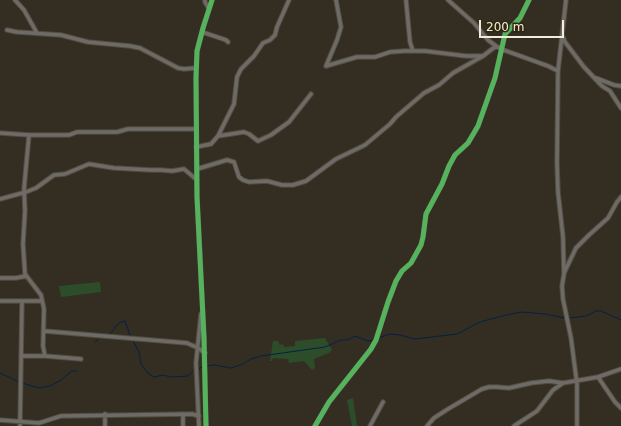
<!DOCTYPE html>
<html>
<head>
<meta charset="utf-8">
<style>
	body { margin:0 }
	#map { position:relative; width:621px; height:426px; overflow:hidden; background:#332e21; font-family:"DejaVu Sans",sans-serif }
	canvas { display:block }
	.scale { position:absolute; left:479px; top:20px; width:85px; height:18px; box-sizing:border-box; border:2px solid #f1ecdd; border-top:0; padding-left:5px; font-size:12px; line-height:14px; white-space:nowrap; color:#f1ecdd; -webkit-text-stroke:3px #30270f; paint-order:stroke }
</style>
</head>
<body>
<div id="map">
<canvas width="621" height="426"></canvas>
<div class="scale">200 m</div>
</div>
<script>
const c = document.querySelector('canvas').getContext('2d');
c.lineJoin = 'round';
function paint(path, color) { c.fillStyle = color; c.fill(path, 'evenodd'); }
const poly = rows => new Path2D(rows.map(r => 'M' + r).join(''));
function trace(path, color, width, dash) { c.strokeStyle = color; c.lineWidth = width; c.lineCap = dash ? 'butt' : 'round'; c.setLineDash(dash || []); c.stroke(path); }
paint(poly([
	[100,282,101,292,61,297,59,286],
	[325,338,332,350,329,353,314,359,315,368,312,370,304,361,289,363,288,359,273,358,272,361,270,361,273,341,278,341,280,345,283,344,284,347,295,346,295,341],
	[353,398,357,426,352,426,347,400]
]), '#2d4d2a');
trace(poly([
	[568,318,586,316,596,311,601,311,621,320],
	[108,335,110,334,117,325,121,322,125,321,131,338],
	[378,338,390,334,400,335,415,339,457,334,480,322,506,315,522,312,545,314,565,318],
	[133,341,139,352,141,364,148,373,154,377,163,375,171,377,188,376,194,370,203,367],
	[95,342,101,337],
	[206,366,214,365,231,368,243,364,251,359,261,356,325,347,341,340,347,340,355,336,368,341,374,340],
	[0,373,19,382],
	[22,383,39,388,50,386,61,380,72,371,77,371]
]), '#052046', 1);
const minor = poly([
	[15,0,24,10,37,33],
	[205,0,205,2,209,9],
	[406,0,410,42,413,51],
	[448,0,474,23,488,40,496,46,501,49,548,66,558,71],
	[566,0,558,71,557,163,558,192,563,237,564,274,562,286,563,299,571,338,577,384,577,426],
	[7,30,17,32,61,35,88,42,130,46,140,48,178,68,184,69,196,68],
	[202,32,226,40,228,42],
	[563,37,565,42,584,67,602,86,610,91,621,108],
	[326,66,357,57,375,57,390,52,404,51,425,51,466,56,483,56,496,46],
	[326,66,337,40,341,27,336,0],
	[596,78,614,85,621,86],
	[0,133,29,135,69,135,77,132,117,132,128,129,195,129],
	[29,135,24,189,25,211,23,244,25,274,41,295,44,309,43,346,45,356],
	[218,136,244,132,249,134,258,141,271,135,289,122,311,94],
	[196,147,211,144,218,136,234,104,237,77,241,69,254,56,263,43,270,40,275,35,277,27,289,0],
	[197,169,227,160,234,162,239,177,243,180,249,182,267,181,282,185,293,185,306,181,336,159,365,145,390,124,396,117,424,93,439,85,453,73,483,56],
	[0,199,26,192,36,188,54,175,65,174,89,164,114,168,151,170,161,170,172,171,184,169,197,180],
	[564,273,576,248,589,235,608,218,617,202,621,197],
	[0,278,16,278,26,276],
	[0,301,42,301],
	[44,331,187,343,198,348,205,353],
	[21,356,45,356,81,359],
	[598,377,615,402,621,408],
	[105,414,105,426],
	[183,414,183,426],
	[0,420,39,423,61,416,192,414,199,416],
	[20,426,22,301],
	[199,426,196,363,201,314],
	[206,426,204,338,197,197,196,78,197,51,203,28,212,0],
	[315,426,329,402,371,349,376,340,388,302,396,281,402,271,411,263,421,245,423,237,426,214,442,184,449,166,455,155,468,143,478,126,495,78,505,34,520,18,529,0],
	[370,426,383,402],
	[427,426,434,418,448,409,482,389,489,387,497,387,509,388,531,383,549,381,563,383,598,377,621,369],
	[514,426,537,411,553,390,563,383]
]);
trace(minor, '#504c41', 5.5);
trace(minor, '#6e6a65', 3.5);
trace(poly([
	[206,426,204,338,197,197,196,78,197,51,203,28,212,0],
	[315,426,329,402,371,349,376,340,388,302,396,281,402,271,411,263,421,245,423,237,426,214,442,184,449,166,455,155,468,143,478,126,495,78,505,34,520,18,529,0]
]), '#56b35d', 5);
</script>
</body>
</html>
